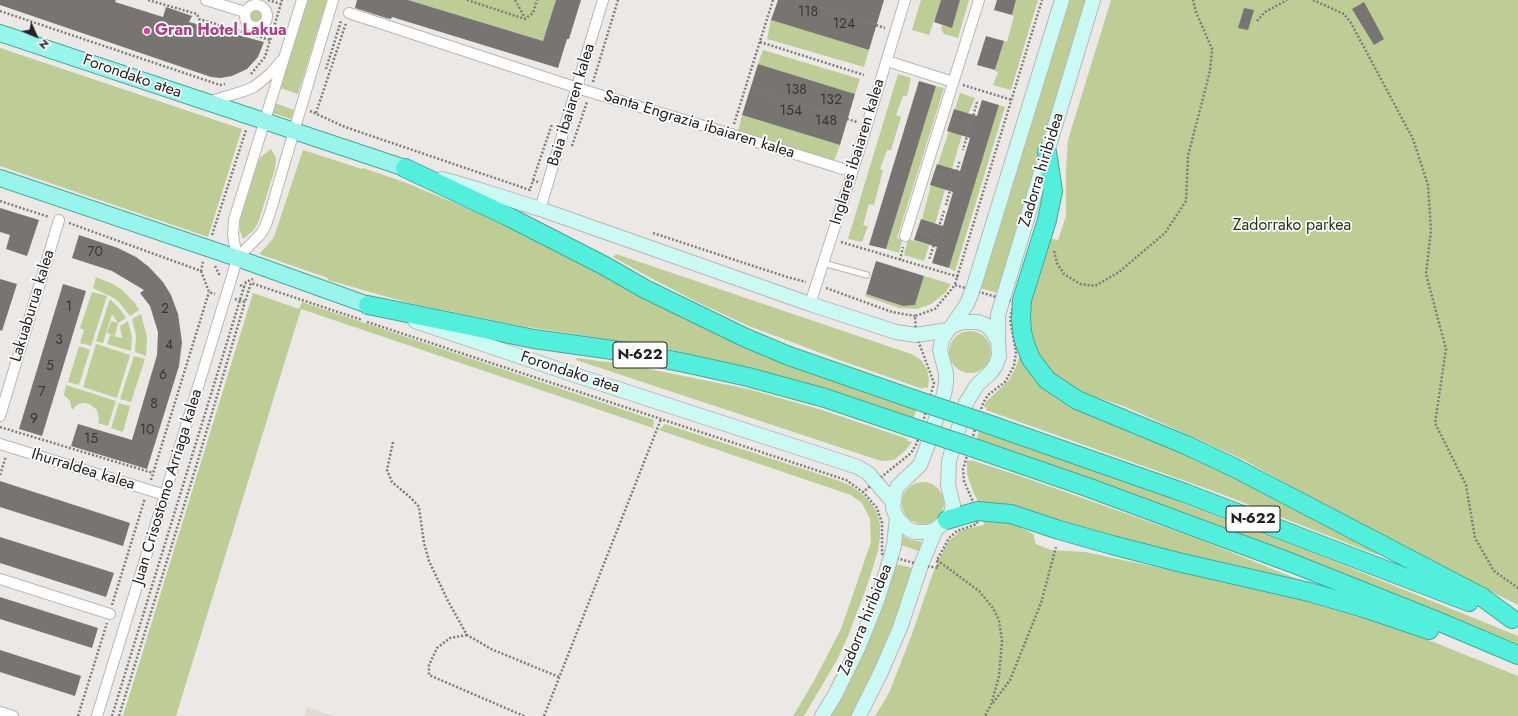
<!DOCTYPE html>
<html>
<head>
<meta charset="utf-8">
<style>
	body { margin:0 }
	#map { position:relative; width:1518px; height:716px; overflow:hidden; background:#ebe8e6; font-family:Jost,sans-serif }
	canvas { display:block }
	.north { position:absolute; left:16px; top:16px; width:40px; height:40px; -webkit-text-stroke:3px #fff; paint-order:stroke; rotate:135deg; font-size:11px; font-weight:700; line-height:16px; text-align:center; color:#242322 }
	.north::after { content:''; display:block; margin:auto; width:14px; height:18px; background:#242322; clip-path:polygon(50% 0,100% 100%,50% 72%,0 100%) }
</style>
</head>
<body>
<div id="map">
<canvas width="1518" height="716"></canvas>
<div class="north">N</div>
</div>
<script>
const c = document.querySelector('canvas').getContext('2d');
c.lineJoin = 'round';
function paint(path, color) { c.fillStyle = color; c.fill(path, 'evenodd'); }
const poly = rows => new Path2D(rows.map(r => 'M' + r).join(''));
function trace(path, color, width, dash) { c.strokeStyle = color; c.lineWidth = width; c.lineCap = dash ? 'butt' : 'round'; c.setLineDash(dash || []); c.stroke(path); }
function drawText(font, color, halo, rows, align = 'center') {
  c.font = font + ' Jost,sans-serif'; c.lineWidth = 3.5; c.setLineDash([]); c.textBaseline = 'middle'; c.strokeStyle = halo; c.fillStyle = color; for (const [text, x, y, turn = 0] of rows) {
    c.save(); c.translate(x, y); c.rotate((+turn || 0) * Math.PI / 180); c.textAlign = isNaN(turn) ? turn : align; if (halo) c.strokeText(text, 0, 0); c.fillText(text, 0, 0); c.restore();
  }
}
paint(poly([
	[307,707,334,716,304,716]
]), '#e3dad2');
paint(poly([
	[307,0,327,0,298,94,280,88],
	[408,0,556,0,543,41],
	[921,0,941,0,929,35,912,30],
	[960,0,969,0,958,38,944,34,941,29,942,25,952,27],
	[1016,0,1038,0,1011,90,993,85,998,72,995,71,1004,41,1007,42,1014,16,1012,15],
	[1068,0,1088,0,998,293,980,288],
	[1111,0,1518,0,1518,605,1390,541,1242,459,1126,407,1066,387,1052,376,1031,342,1027,315,1046,238,1058,240,1066,216,1066,169,1068,140],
	'248 16a8 8 0 1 1 16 0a8 8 0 1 1-16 0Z',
	[771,20,869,50,864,67,767,39],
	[0,48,242,129,208,237,0,166],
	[763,50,860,79,855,94,758,64],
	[898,74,911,78,907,96,903,96,896,115,901,117,891,150,887,150,880,169,883,170,874,205,869,204,863,225,868,226,862,242,848,239],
	[936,86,944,88,897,238,902,240,899,253,886,249],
	[960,93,975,98,968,114,955,109],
	[275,103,294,110,291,119,272,113],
	[999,105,1005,107,955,271,949,268],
	[742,115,840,145,834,161,738,132],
	[949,131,962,135,952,169,938,164],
	[271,149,276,158,275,169,258,223,253,231,243,239,240,231,240,219,256,165,261,157],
	[303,150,362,169,363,168,404,182,457,204,518,231,571,258,628,290,683,318,758,352,917,409,913,419,766,374,713,359,657,347,521,326,409,303,328,280,328,278,259,254,266,247,274,237],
	[931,185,945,190,935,224,922,219],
	[908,239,929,245,924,261,904,255],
	[616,254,914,355,922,361,927,370,929,379,928,388,924,387,923,389,842,361,749,326,699,303,647,276,613,257],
	[924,276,951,284,945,293,931,304,917,309,899,308,865,296,866,294,903,306,915,305],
	[96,277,113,284,122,290,134,302,139,310,130,316,119,302,112,297,93,288],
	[92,292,107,296,91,346,80,343,84,330,80,328],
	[253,293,299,309,302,302,654,420,653,428,301,309,176,716,123,716],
	[110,299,120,309,126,318,118,323,112,314,103,343,96,341],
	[141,314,147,337,146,356,135,352,136,336,132,319],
	[111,321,118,323,115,336,107,333],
	[128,321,132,337,131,351,107,344,110,335,122,338,120,326],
	'949 352a21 21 0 1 1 42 0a21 21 0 1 1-42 0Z',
	[96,344,130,355,117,398,83,387],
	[79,346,90,350,79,385,68,382],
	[1020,354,1022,354,1030,373,1040,385,1056,398,1070,406,1149,435,1191,453,1373,548,1378,555,1216,492,986,410,987,408,983,406,989,399,1009,380,1016,367],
	[134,356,145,359,131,402,120,399],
	[577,358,629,365,748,389,822,410,908,439,907,441,912,442,905,451,894,460,881,461,576,360],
	[66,385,116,401,108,426,98,423,99,418,97,410,90,404,84,403,78,404,72,410,70,401,64,395],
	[119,403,130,406,123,432,111,428],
	[665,424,837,480,851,486,861,493,871,503,877,513,880,524,880,537,878,551,868,583,849,634,837,660,804,716,793,716,814,681,841,629,871,542,870,519,862,503,851,495,659,430],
	[979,431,1143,488,1321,556,1518,636,1518,644,1320,564,1221,526,1142,497,977,439],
	[967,460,970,461,971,460,1023,477,1198,539,1300,580,1296,584,979,503,974,494,967,474],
	'902 503a21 21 0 1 1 42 0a21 21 0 1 1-42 0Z',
	[983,518,1005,520,1033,534,1036,544,1051,550,1085,552,1265,590,1359,615,1406,631,1518,676,1518,716,875,716,889,693,912,634,933,573,944,549,950,540,959,532,966,529,984,525],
	[902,536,912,540,923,542,919,551,901,545],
	[895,564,913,568,897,618,876,671,852,716,829,716]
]), '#bdcd95');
paint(poly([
	[0,0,116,0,115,2,163,17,166,7,192,16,189,22,264,42,258,57,247,69,232,76,221,78,211,77,0,5],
	[357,0,408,0,543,41,556,0,581,0,569,39,567,39,558,68,392,17,391,19,386,18,355,8],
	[778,0,884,0,869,50,771,20],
	[941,0,960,0,952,28,934,22],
	[997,0,1016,0,1012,15,994,10],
	[1364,2,1384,39,1374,45,1352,9],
	[1244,8,1254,10,1248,30,1238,28],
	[986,36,1004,41,995,70,977,65],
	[758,64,855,94,840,145,742,115],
	[919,81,936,86,886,249,869,245],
	[982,100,999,105,949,268,932,263,937,247,914,240,921,219,943,226,953,192,930,185,937,164,960,171,970,138,947,131,954,109,977,116],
	[0,208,39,220,27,256,6,249,10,235,0,232],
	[79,235,118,248,136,257,149,267,163,282,171,295,178,314,182,342,179,366,147,469,71,446,78,424,132,440,157,355,158,332,150,306,140,293,144,290,112,271,72,258],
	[876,261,924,276,915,305,903,306,866,294],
	[0,279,17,284,2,331,0,330],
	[63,284,86,291,42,436,19,429],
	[0,481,130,523,123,546,0,507],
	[0,537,114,573,106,597,0,563],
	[0,597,98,628,92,648,0,619],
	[0,650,81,676,75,696,0,672]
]), '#777472');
const lane = poly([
	[823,263,867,275]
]);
const street = poly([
	[206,0,245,12],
	'245 16a11 11 0 1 1 22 0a11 11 0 1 1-22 0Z',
	[349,13,590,92,731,134,843,169],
	[887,61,953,82],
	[208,102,244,91,254,87,271,73,281,61],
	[540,209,603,0],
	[905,236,979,0],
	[237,258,260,235,265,227,270,213,294,131,333,0],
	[810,304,855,164,905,0],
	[0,416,59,220],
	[0,444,165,495],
	[0,579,110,614],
	[0,712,13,716],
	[97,716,233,273,237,258,233,235,234,220,302,0]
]);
const secondary = poly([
	[442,179,477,189,540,209,810,304,896,332,916,335,948,330],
	[415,321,581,377,858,467,868,473,893,502],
	[952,326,967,304,973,289,1062,0],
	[998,340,998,315,1093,0],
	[822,716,835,695,859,646,877,601,891,557,894,545,897,518,893,508,895,493,898,486,920,465,927,447,944,394,946,383,946,373,940,350,942,340,948,330,952,326,963,322,978,322,986,325,992,331,998,341,999,356,996,365,991,372,977,385,966,403,949,461,948,485,953,505,951,513,947,520,936,529,928,532,915,532,908,529,897,518],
	[859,716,880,674,900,628,921,565,936,529]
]);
const primary = poly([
	[0,33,405,168],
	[0,178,237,258,368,305]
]);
const highway = poly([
	[1047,152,1053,191,1047,220,1022,300,1021,318,1022,332,1025,344,1031,359,1047,380,1077,400,1186,445,1235,468,1482,597,1512,619],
	[405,168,509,217,605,266,645,289,746,338,789,356,913,399],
	[368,305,534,339,634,353,685,363,748,377,825,398,908,426],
	[985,423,1185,493,1469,602],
	[977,449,1087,487,1292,563,1435,620,1518,655],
	[947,520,977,511,1011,514,1059,530,1112,545,1178,562,1309,592,1364,608,1429,630]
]);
trace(lane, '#b9b7b5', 7);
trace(street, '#b9b7b5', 12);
trace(secondary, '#b9b7b5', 16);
trace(primary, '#43a89c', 18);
trace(highway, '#43a89c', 20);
trace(poly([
	[148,0,197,14,199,19,270,40],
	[268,0,281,4],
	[467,0,525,19,533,13,537,0],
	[515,0,525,18],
	[796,0,885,28],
	[1313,0,1344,14,1351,23,1413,139,1428,185,1431,230,1426,274,1446,349,1435,423,1466,485,1475,538,1494,571,1518,588],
	[0,11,220,85,225,84],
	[1257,21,1265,12,1287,0],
	[760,42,864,75],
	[326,69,341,21],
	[251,74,265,57,282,0],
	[593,82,618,0],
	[963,85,1012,100],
	[755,91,857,122],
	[310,111,345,127,530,190,533,180,538,182],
	[316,113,346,23],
	[953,118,971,124,977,102],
	[951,123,969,129,963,150],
	[734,124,773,0],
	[572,146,587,102],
	[935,173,954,179,960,160],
	[934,177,952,183,946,205],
	[533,180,552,124],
	[0,201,49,217],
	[69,223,201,271,203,262],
	[919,228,937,233,944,211],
	[917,231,936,238,929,260],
	[653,233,787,277,806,282],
	[212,235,246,130],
	[841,242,959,277],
	[1054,251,1057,263,1064,274,1080,284,1095,286,1119,272,1165,233,1186,201,1188,156,1210,71,1212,49,1196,12,1193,0],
	[900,260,903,247],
	[215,266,220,276],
	[201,271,209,292,215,294],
	[955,284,1042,0],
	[240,285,244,287,246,282,253,279],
	[955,285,1014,302,1010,319,1016,352,1014,366,1005,382,988,395,983,403,963,469,964,481,977,511,977,524,957,531,949,538,937,560,938,568,921,565,882,554,882,523,877,508,863,492,911,453,917,443,934,383,916,335,915,316,935,309,955,285],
	[826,288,892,312,915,316],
	[235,299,245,302,251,283,362,320],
	[367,322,846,480,863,492],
	[0,427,153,473],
	[393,442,387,470,392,482,411,498,419,507,424,543,429,561,448,601,467,635,491,649,559,677],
	[0,475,6,456],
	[151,480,209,292],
	[937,560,979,591,993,608,999,620,1002,641,999,676,991,705,985,716],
	[112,605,145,498],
	[467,635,450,638,437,648,429,665,429,675,524,716],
	[993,703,1010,680,1041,603,1056,547],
	[78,716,107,623],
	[112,716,244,287],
	[119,716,195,470,245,302],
	[544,716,661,419]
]), '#7e7c7b', 2.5, [2, 2]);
trace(lane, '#fff', 5);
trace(street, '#fff', 10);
trace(secondary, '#cbfaf5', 14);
trace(primary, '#98f5eb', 16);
trace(highway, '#53efdd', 18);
const highwayBridge = poly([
	[913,399,985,423],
	[908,426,977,449]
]);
trace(highwayBridge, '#43a89c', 20, []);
trace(highwayBridge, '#53efdd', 18);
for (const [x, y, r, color] of [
	[147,31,4,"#d1479c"]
]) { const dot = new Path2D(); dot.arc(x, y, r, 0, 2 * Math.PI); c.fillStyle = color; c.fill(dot); trace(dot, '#fff', 1.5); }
drawText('14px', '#393736', null, [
	["118",808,13],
	["124",844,25],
	["138",796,91],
	["132",831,101],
	["154",791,112],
	["148",826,122],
	["70",95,253],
	["1",69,308],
	["2",165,310],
	["3",59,341],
	["4",169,346],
	["5",50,367],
	["6",163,376],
	["7",42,393],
	["8",154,405],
	["9",34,420],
	["10",147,431],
	["15",91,440]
]);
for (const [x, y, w] of [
	[640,355,54],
	[1253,519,54]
]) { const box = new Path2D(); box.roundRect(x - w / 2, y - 13, w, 26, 3); c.fillStyle = '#fff'; c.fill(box); trace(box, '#242322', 1); }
drawText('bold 15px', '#242322', null, [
	["N-622",640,355],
	["N-622",1253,519]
]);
drawText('bold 16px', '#b23c85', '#fff', [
	["Gran Hotel Lakua",155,31]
], 'left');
drawText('16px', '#242322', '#fff', [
	["Forondako atea",132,77,19],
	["Baia ibaiaren kalea",572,105,-73],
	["Santa Engrazia ibaiaren kalea",699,125,17],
	["Inglares ibaiaren kalea",858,152,-73],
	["Zadorra hiribidea",1042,170,-73],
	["Lakuaburua kalea",33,306,-73],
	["Forondako atea",570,373,18],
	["Ihurraldea kalea",83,470,17],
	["Juan Crisostomo Arriaga kalea",168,487,-73],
	["Zadorra hiribidea",866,620,-68]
]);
drawText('16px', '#2a330e', '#fff', [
	["Zadorrako parkea",1292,226]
]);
</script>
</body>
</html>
